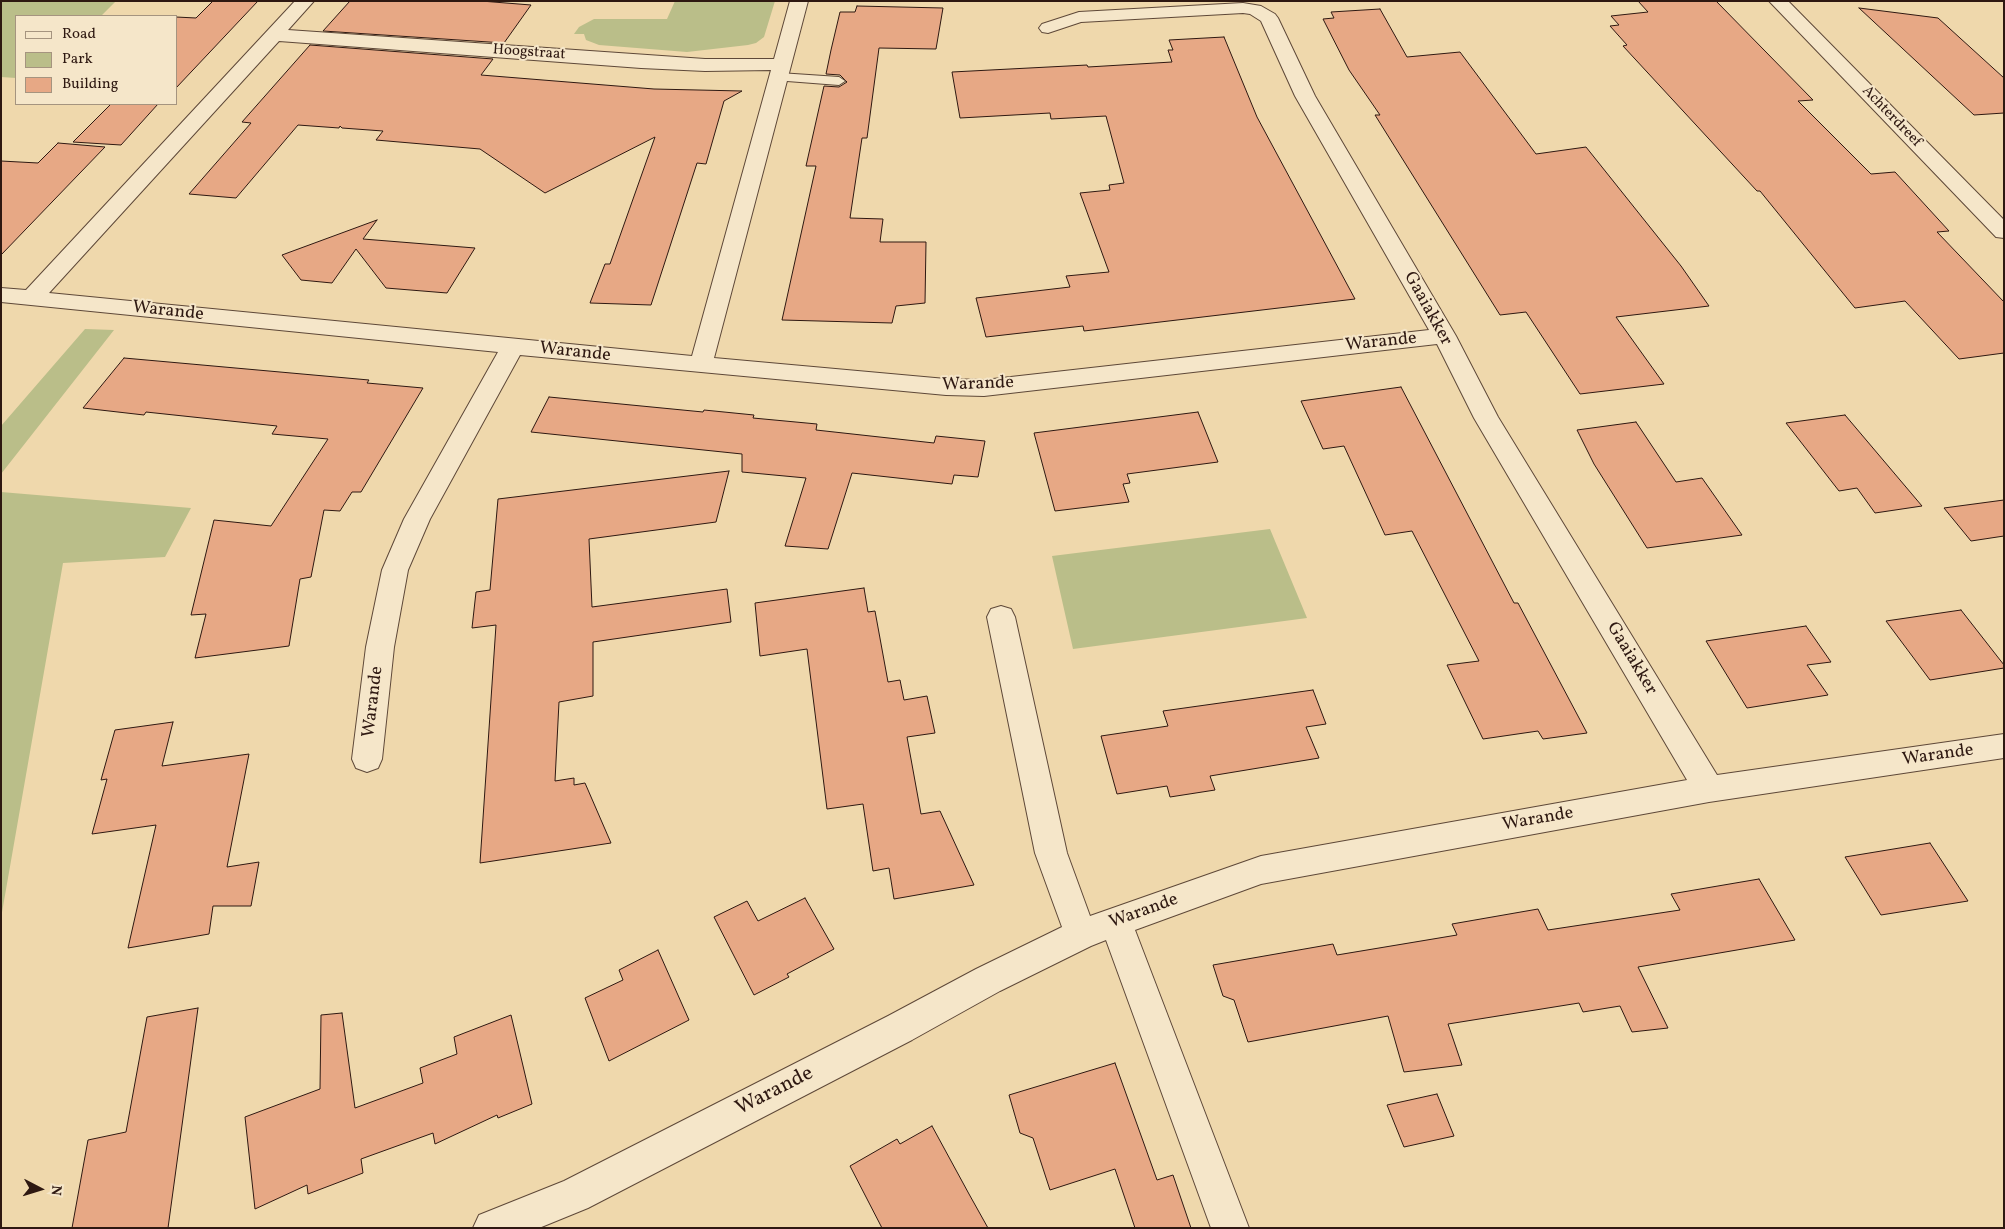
<!DOCTYPE html>
<html>
<head>
<meta charset="utf-8">
<style>
	body { margin:0 }
	#map { position:relative; width:2005px; height:1229px; overflow:hidden; background:#efd8ac; font-family:Vollkorn,serif }
	canvas { display:block }
	.frame { position:absolute; inset:0; border:2px solid #2e1811; pointer-events:none }
	.legend { position:absolute; left:15px; top:15px; width:162px; height:90px; box-sizing:border-box; background:#f5e6c9; border:1px solid #a5947f; margin:0; padding:6px 9px; list-style:none; font-size:15px; color:#2e1811 }
	.legend li { display:flex; align-items:center; gap:10px; height:25px }
	.legend b { width:25px; border:1px solid #a5947f }
	.north { position:absolute; left:15px; top:1164px; width:50px; height:50px; -webkit-text-stroke:4px #f5e6c9; paint-order:stroke; rotate:95deg; font-size:14px; font-weight:700; line-height:20px; text-align:center; color:#2e1811 }
	.north::after { content:''; display:block; margin:auto; width:18px; height:22px; background:#2e1811; clip-path:polygon(50% 0,100% 100%,50% 72%,0 100%) }
</style>
</head>
<body>
<div id="map">
<canvas width="2005" height="1229"></canvas>
<div class="frame"></div>
<ul class="legend">
<li><b style="height:6px;background:#f5e6c9"></b>Road</li>
<li><b style="height:14px;background:#babe89"></b>Park</li>
<li><b style="height:14px;background:#e7a885"></b>Building</li>
</ul>
<div class="north">N</div>
</div>
<script>
const c = document.querySelector('canvas').getContext('2d');
c.lineJoin = 'round';
function paint(path, color) { c.fillStyle = color; c.fill(path, 'evenodd'); }
const poly = rows => new Path2D(rows.map(r => 'M' + r).join(''));
function trace(path, color, width, dash) { c.strokeStyle = color; c.lineWidth = width; c.lineCap = dash ? 'butt' : 'round'; c.setLineDash(dash || []); c.stroke(path); }
function drawText(font, color, halo, rows, align = 'center') {
  c.font = font + ' Vollkorn,serif'; c.lineWidth = 4; c.setLineDash([]); c.textBaseline = 'middle'; c.strokeStyle = halo; c.fillStyle = color; for (const [text, x, y, turn = 0] of rows) {
    c.save(); c.translate(x, y); c.rotate((+turn || 0) * Math.PI / 180); c.textAlign = isNaN(turn) ? turn : align; if (halo) c.strokeText(text, 0, 0); c.fillText(text, 0, 0); c.restore();
  }
}
paint(poly([
	[1,1,116,1,101,16,16,16,16,78,1,77],
	[675,1,775,1,764,37,756,43,748,45,687,52,599,45,586,40,584,34,574,34,579,27,594,19,667,19],
	[85,329,114,330,1,474,1,426],
	[1,492,191,508,165,557,63,563,1,918],
	[1270,529,1307,618,1073,649,1052,556]
]), '#babe89');
const building = poly([
	[213,1,258,1,176,88,176,17,196,18,213,1],
	[350,1,481,1,531,5,504,43,323,31,350,1],
	[1638,1,1716,1,1813,100,1798,101,1871,174,1895,172,1949,231,1937,232,2004,302,2004,353,1959,359,1905,301,1855,308,1760,191,1757,191,1623,46,1627,45,1610,26,1619,25,1611,16,1648,12,1638,1],
	[857,6,943,8,936,49,879,48,867,138,862,138,850,218,883,219,880,242,926,242,925,303,896,306,892,323,782,320,816,166,806,166,824,86,839,87,847,82,840,75,826,74,831,50,840,12,855,12,857,6],
	[1859,8,1938,18,2004,78,2004,113,1974,115,1859,8],
	[1380,9,1407,57,1460,52,1536,154,1586,147,1681,266,1709,306,1616,317,1664,384,1580,394,1526,312,1500,315,1375,115,1380,115,1349,70,1323,19,1334,18,1331,12,1380,9],
	[1224,37,1257,117,1355,299,1084,331,1083,326,986,337,976,298,1070,287,1066,276,1109,272,1080,193,1110,190,1109,185,1124,183,1106,116,1051,119,1050,113,960,118,952,72,1087,65,1088,67,1172,62,1168,50,1173,50,1169,40,1224,37],
	[310,45,493,59,481,75,654,89,742,91,724,101,706,164,697,163,651,305,590,303,605,264,610,264,655,137,545,193,480,149,376,140,383,131,342,128,340,126,339,128,298,125,236,198,189,194,251,123,242,122,310,45],
	[111,104,158,104,121,145,73,142,111,104],
	[58,143,105,147,1,255,1,161,38,163,58,143],
	[377,220,363,239,475,248,447,293,386,288,356,249,332,283,301,280,282,255,377,220],
	[124,358,369,380,367,383,423,388,361,492,352,492,340,511,324,510,311,577,300,579,289,646,195,658,206,614,191,615,214,520,271,526,328,439,272,434,277,426,146,412,144,415,83,408,124,358],
	[1401,387,1514,603,1518,603,1587,733,1543,739,1538,731,1483,739,1447,665,1479,661,1412,531,1385,535,1344,446,1323,449,1301,401,1401,387],
	[549,397,703,412,704,410,754,415,753,418,817,424,816,430,934,443,936,436,985,441,978,477,954,475,952,484,852,473,828,549,785,546,806,478,742,472,742,454,531,432,549,397],
	[1198,412,1218,462,1127,474,1130,483,1123,484,1129,502,1055,511,1034,433,1198,412],
	[1845,415,1922,506,1875,513,1857,488,1839,491,1786,423,1845,415],
	[1636,422,1676,482,1702,478,1742,535,1647,548,1594,464,1577,430,1636,422],
	[729,471,716,522,589,539,592,607,727,589,731,622,593,642,593,696,559,702,555,781,574,778,574,785,585,783,611,843,480,863,496,625,472,628,476,592,490,590,498,499,729,471],
	[2004,500,2004,536,1971,541,1944,508,2004,500],
	[864,588,868,612,875,611,888,682,900,680,904,700,927,696,935,733,907,737,921,814,940,811,974,885,894,899,889,868,873,871,863,804,827,809,807,649,760,656,755,603,864,588],
	[1961,610,2004,665,2004,668,1930,680,1886,621,1961,610],
	[1806,626,1831,662,1807,665,1828,695,1747,708,1706,641,1806,626],
	[1313,690,1326,724,1306,727,1319,758,1210,776,1215,790,1170,797,1167,786,1117,794,1101,736,1168,726,1163,711,1313,690],
	[173,722,162,766,249,754,227,867,259,862,251,906,213,906,209,934,128,948,156,825,92,834,107,779,101,780,115,730,173,722],
	[1930,843,1968,901,1881,915,1845,857,1930,843],
	[1759,879,1795,940,1638,967,1668,1028,1632,1032,1620,1006,1583,1012,1579,1003,1448,1024,1462,1065,1404,1072,1388,1016,1248,1042,1234,1000,1223,996,1213,965,1333,944,1337,955,1457,935,1452,924,1538,909,1548,930,1680,910,1671,894,1759,879],
	[805,898,834,949,787,974,789,977,754,995,714,917,747,901,758,921,805,898],
	[658,950,689,1020,609,1061,585,998,623,980,619,970,658,950],
	[198,1008,168,1228,72,1228,88,1140,126,1132,147,1017,198,1008],
	[342,1013,355,1108,423,1083,420,1068,457,1054,454,1037,511,1015,532,1104,498,1118,497,1115,435,1144,433,1133,361,1159,363,1173,308,1194,307,1185,255,1209,245,1117,320,1089,321,1015,342,1013],
	[1115,1063,1157,1180,1173,1175,1191,1228,1135,1228,1115,1169,1050,1190,1033,1138,1020,1133,1009,1095,1115,1063],
	[1437,1094,1454,1136,1404,1147,1387,1105,1437,1094],
	[932,1126,969,1194,988,1228,882,1228,850,1166,897,1139,900,1144,932,1126]
]);
paint(building, '#e7a885');
trace(building, '#2e1811', 1);
const lane = poly([
	[779,73,839,77,845,81,839,85,774,80,773,77,779,73]
]);
const street = poly([
	[295,1,314,1,288,30,705,59,774,59,790,1,808,1,714,358,946,379,984,380,1429,330,1295,96,1261,21,1250,14,1243,13,1081,22,1048,33,1042,32,1039,28,1042,24,1079,12,1243,3,1261,6,1275,14,1278,18,1315,96,1456,336,1498,417,1717,775,2004,734,2004,758,1709,802,1261,884,1135,930,1249,1228,1211,1228,1106,940,1091,946,1000,991,912,1040,588,1208,539,1228,473,1228,479,1215,564,1181,888,1016,976,969,1062,927,1035,853,987,617,991,609,1001,606,1011,609,1015,617,1067,853,1090,916,1261,856,1687,780,1474,418,1437,344,984,396,946,395,520,355,430,519,408,570,394,647,382,759,378,768,367,772,356,768,352,759,366,647,382,570,404,519,498,352,1,302,1,288,26,290,295,1],
	[279,41,641,68,705,71,771,70,692,356,49,293,279,41],
	[1769,1,1788,1,2004,220,2004,238,1996,237,1769,1]
]);
trace(lane, '#5e4838', 2);
trace(street, '#5e4838', 2);
paint(lane, '#f5e6c9');
paint(street, '#f5e6c9');
drawText('15px', '#2e1811', '#f5e6c9', [
	["Hoogstraat",529,53,4],
	["Achterdreef",1891,117,46]
]);
drawText('18px', '#2e1811', '#f5e6c9', [
	["Gaaiakker",1427,309,61],
	["Warande",168,312,6],
	["Warande",1381,343,-6],
	["Warande",575,353,6],
	["Warande",978,385,-2],
	["Gaaiakker",1631,659,59],
	["Warande",374,702,-83],
	["Warande",1938,756,-8],
	["Warande",1538,820,-10],
	["Warande",1144,912,-20]
]);
drawText('21px', '#2e1811', '#f5e6c9', [
	["Warande",775,1092,-27]
]);
</script>
</body>
</html>
